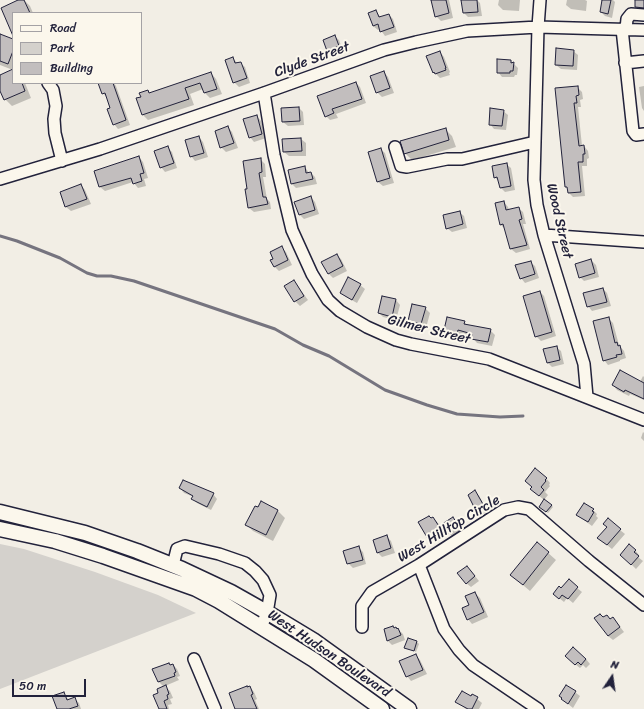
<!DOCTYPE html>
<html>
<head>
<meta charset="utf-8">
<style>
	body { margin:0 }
	#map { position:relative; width:644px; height:709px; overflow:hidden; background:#f2eee5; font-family:Sriracha,sans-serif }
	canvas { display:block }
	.legend { position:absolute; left:12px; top:12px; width:130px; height:72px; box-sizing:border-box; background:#fbf7ec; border:1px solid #a4a2a5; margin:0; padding:5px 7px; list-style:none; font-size:12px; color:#22223b }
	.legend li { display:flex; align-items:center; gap:8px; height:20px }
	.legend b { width:20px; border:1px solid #a4a2a5 }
	.north { position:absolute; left:592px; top:657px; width:40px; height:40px; -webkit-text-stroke:3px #fbf7ec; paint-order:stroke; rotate:13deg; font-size:11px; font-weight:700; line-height:16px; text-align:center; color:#22223b }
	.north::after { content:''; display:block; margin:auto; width:14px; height:18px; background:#22223b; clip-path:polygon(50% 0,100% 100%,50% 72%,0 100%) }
	.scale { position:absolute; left:12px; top:679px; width:74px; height:18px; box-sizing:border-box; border:2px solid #22223b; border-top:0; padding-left:5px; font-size:12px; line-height:14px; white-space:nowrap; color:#22223b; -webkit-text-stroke:3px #fbf7ec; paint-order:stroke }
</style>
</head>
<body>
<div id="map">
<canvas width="644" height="709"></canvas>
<ul class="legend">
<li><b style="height:5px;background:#fbf7ec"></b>Road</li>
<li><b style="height:11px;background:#d4d1cc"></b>Park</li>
<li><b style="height:11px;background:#c2bebe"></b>Building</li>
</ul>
<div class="north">N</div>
<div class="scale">50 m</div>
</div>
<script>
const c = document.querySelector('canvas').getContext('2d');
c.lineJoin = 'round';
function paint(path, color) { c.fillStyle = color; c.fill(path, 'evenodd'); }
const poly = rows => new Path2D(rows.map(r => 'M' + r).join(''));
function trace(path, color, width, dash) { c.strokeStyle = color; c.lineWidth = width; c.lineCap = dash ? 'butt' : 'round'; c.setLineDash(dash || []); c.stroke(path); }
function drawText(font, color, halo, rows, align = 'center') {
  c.font = font + ' Sriracha,sans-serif'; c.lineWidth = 4; c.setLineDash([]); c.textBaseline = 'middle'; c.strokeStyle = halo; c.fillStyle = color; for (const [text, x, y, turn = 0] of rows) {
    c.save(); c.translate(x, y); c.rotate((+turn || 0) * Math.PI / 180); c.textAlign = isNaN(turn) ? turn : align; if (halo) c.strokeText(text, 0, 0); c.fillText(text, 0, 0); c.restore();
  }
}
paint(poly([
	[0,544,24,549,95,572,158,595,196,613,0,689]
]), '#d4d1cc');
paint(poly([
	[21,0,24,0,30,6,33,13,13,13,13,32,2,8],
	[432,0,449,0,453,18,441,21,436,16],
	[465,0,477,0,480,3,482,16,468,17,464,13],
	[499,0,520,0,519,11,503,10,498,5],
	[567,0,585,0,587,1,586,11,571,9,566,5],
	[603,0,613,0,615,2,612,18,605,16,601,12],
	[636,0,644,0,644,11,640,11,636,7],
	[376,11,381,18,389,15,393,19,397,32,385,36,380,29,378,30,373,26],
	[0,35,13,40,13,70,0,65],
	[334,36,339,40,343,51,333,55,328,51,324,40],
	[573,51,578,55,577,70,561,69,556,65],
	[440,52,444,57,450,72,449,73,450,75,440,78,434,72],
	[233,58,238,64,240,63,245,67,250,83,239,87,234,82],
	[511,61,518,68,517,75,515,75,514,77,502,77,498,72],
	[13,71,13,83,25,83,31,98,12,106,5,99,0,88,0,76],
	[384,72,388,77,394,93,382,97,377,92],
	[211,73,216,79,222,94,210,98,205,93,203,89,190,94,194,105,148,120,143,115,142,97,148,91,150,93],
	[106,83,114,83,116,86,130,125,118,129,114,124,107,98,103,93],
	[356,83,360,87,366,103,336,114,338,118,330,120,326,116],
	[644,86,644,111,642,108,639,87],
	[577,87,582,92,583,99,580,100,581,107,578,107,582,146,584,146,588,151,589,158,587,159,587,166,582,166,585,196,573,197,569,193,568,189,566,186,556,89],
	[299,108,303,112,304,125,288,126,283,122],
	[503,111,508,115,506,130,494,129,490,124],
	[257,116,261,121,266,138,254,142,250,137],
	[228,127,232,132,238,148,226,152,221,147],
	[445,129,452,136,456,147,412,160,405,153],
	[199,137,203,142,208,157,195,161,191,156],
	[301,139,306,143,306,156,289,156,284,152,284,140],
	[168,148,172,152,177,168,165,172,161,167],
	[380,149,385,153,394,183,383,186,378,182],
	[139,157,143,162,148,178,144,179,146,186,138,188,133,182,105,191,100,187,96,172],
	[260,159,265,164,266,177,263,177,267,199,270,202,271,209,254,212,249,208],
	[506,164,511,168,515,190,505,192,501,188,499,182,495,177],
	[305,167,309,173,311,173,315,177,317,184,296,188,292,184],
	[81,185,85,190,91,204,71,211,66,207,61,193],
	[311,197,315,202,319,214,304,219,299,214],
	[504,202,508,207,509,210,518,208,523,212,526,224,523,224,530,249,516,253,511,249,505,229,500,224],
	[459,212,464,216,467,228,452,232,447,228],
	[281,247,286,252,292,265,279,271,274,266,274,259],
	[336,255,341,259,347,271,333,278,329,274],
	[591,260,596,265,599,277,584,281,580,277],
	[530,262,535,266,539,278,525,283,521,278],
	[294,281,308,300,300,306,295,301,286,287],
	[360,285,365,289,357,303,346,297,341,293],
	[603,289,607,293,611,306,592,311,588,306],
	[540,292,544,296,556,336,541,341,536,336],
	[396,300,400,305,396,320,383,317,379,313],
	[425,308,430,313,426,328,413,325,409,320],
	[608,318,613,323,619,345,624,351,626,358,620,360,620,361,608,365,604,360],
	[464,322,468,326,490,330,495,335,492,346,477,343,473,338,473,336,462,334,461,337,450,335,445,330],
	[556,347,561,351,564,364,552,367,548,363],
	[643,376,644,377,644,400,630,394,629,396,617,390,613,385,640,382],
	[643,432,644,433,644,441,641,438],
	[546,478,550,483,549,485,550,486,545,492,548,495,544,500,531,489],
	[180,488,213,494,217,499,211,510,197,503,193,499,194,497,184,493],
	[475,492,479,496,488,511,482,515,477,510,469,495],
	[261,502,278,511,285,518,273,541,253,531,246,524],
	[551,505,553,507,548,513,542,508],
	[593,510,597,514,596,516,598,518,592,526,577,515],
	[433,518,438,523,446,536,433,543,429,539,420,523],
	[453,518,457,523,462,532,453,538,449,533],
	[620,530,625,534,612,549,603,542],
	[387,537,391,541,395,553,382,557,378,553],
	[537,543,556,560,530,591,511,575],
	[358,547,363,552,366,564,353,568,348,563],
	[635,550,639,555,638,557,643,561,636,569,626,559],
	[471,571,479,581,471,587,466,583],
	[577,588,582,592,573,603,567,598,564,602,559,598,562,589],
	[475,593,480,598,488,617,472,624,468,619,470,605],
	[603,618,617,623,624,632,613,640,608,636],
	[398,629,403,634,405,640,392,645,388,641,385,630],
	[417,642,419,644,416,652,406,647],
	[416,655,420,660,427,674,411,681,407,676],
	[586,659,590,664,586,668,583,665,580,668,571,661],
	[169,664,171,666,173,665,177,669,180,676,177,677,179,680,165,686,170,691,173,698,170,699,172,704,168,705,169,709,160,709,159,693,164,687,159,682],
	[567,686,580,696,573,708,562,699],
	[250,687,254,692,257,699,255,700,259,709,239,709,248,688],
	[63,693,69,700,74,698,79,703,81,709,58,709],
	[472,695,482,703,479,709,466,709,457,702,471,697]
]), '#0003');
trace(poly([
	[0,236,17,241,60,258,87,273,97,276,111,276,134,281,275,329,303,345,329,356,385,390,427,405,457,414,500,417,523,416]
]), '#76747f', 3);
const building = poly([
	[18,0,24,0,30,13,13,13,13,36,1,8,18,0],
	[431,0,446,0,449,13,435,17,431,0],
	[461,0,477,0,478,12,463,13,461,0],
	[602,0,611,0,608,14,600,12,602,0],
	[635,0,644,0,644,8,635,7,635,0],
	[376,10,379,17,389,14,394,27,380,32,378,24,373,26,368,13,376,10],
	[0,34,13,39,13,51,8,64,0,61,0,34],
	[335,35,339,46,327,51,323,40,335,35],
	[556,48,574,50,573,66,555,65,556,48],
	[440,51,446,68,445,68,446,70,435,74,434,72,433,73,426,56,440,51],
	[233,57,235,63,241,62,247,78,233,83,225,60,233,57],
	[497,59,511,60,511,63,514,62,513,71,510,71,510,73,497,73,497,59],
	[13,69,13,83,22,83,25,91,4,100,0,91,0,75,13,69],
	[384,71,390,88,376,93,370,76,384,71],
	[211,72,217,89,204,93,200,83,185,88,189,99,142,115,136,98,141,97,139,93,148,90,149,93,211,72],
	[356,82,362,99,332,109,334,113,325,117,317,96,356,82],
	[98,83,113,83,126,120,113,125,107,109,110,108,105,93,102,94,98,83],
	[578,86,579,95,576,96,577,103,574,103,579,146,584,145,585,154,583,154,583,162,578,162,581,192,568,193,567,187,565,187,555,88,578,86],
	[299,107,300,121,282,122,281,108,299,107],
	[490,108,504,110,502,126,489,125,490,108],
	[257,115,262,134,249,138,243,119,257,115],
	[228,126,234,143,220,148,215,131,228,126],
	[446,128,449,140,404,154,400,141,446,128],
	[199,136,204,153,190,157,185,140,199,136],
	[301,138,302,151,283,152,282,139,301,138],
	[168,146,174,163,160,168,154,151,168,146],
	[381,148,390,178,377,182,368,152,381,148],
	[139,156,144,173,140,174,142,181,133,184,131,178,99,187,94,171,139,156],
	[261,158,262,172,259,173,263,197,266,197,268,204,248,208,245,189,247,189,243,161,261,158],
	[507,163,511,186,500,188,497,177,494,178,492,166,507,163],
	[305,166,306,173,311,172,313,179,291,184,288,170,305,166],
	[81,184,87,199,65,207,60,192,81,184],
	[311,196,315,210,299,215,294,202,311,196],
	[504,201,506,210,519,207,522,219,519,220,527,245,510,249,503,224,500,225,495,203,504,201],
	[460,211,463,224,446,229,443,215,460,211],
	[282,246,288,260,274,267,270,260,273,259,270,252,282,246],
	[337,254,343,266,328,274,321,262,337,254],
	[591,259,595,273,579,278,575,264,591,259],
	[531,261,535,274,520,279,515,265,531,261],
	[348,277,361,284,352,300,340,293,348,277],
	[294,280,304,296,294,302,284,286,294,280],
	[603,288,607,302,587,307,583,293,603,288],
	[540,291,552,332,535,337,523,296,540,291],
	[382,296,396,299,392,317,378,313,382,296],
	[412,304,426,307,421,324,408,321,412,304],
	[447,317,465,321,464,324,491,329,488,342,471,339,472,334,458,330,457,334,444,330,447,317],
	[609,317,615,343,617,342,618,346,620,345,622,354,616,355,617,357,603,361,593,321,609,317],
	[557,346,560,360,547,363,543,349,557,346],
	[620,370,644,383,644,399,625,390,624,392,612,385,620,370],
	[535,468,547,478,545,480,546,481,541,487,544,490,539,496,530,489,532,487,525,481,535,468],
	[183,480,214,493,207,507,191,499,193,496,179,488,183,480],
	[475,490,484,506,476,511,468,495,475,490],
	[544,499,552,505,546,512,539,507,544,499],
	[261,501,278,510,266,535,245,525,255,506,258,507,261,501],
	[584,503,594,509,592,511,594,512,588,522,576,515,584,503],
	[429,516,431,518,433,517,442,531,428,539,418,522,429,516],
	[453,517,459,527,448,534,442,524,453,517],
	[608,518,621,529,607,545,597,538,607,527,603,524,608,518],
	[387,535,391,548,377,553,373,540,387,535],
	[537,542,549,552,523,585,510,575,537,542],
	[629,544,636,550,634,552,639,556,631,565,620,555,629,544],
	[359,546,363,560,347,564,343,551,359,546],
	[467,566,475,576,466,584,457,573,467,566],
	[569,579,578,587,568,599,562,595,559,599,553,594,559,586,561,588,569,579],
	[475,592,484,612,467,620,462,608,469,605,465,596,475,592],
	[600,614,603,617,607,615,610,619,613,617,620,627,608,636,594,618,600,614],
	[393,626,394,628,396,627,397,629,398,628,401,635,387,641,384,629,393,626],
	[408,638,417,641,414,651,404,648,408,638],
	[573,647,586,659,581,665,578,662,575,665,565,656,573,647],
	[416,654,423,670,406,677,399,661,416,654],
	[169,663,170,665,173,664,176,672,174,673,175,676,158,682,152,669,169,663],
	[166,685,169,694,167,695,168,699,164,701,167,709,159,709,153,695,158,693,157,689,166,685],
	[566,685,576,691,568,704,561,699,562,698,559,696,566,685],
	[247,686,247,687,250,686,253,694,251,695,257,709,235,709,229,693,247,686],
	[462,691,471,696,472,694,478,697,472,709,468,709,455,702,462,691],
	[64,692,67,700,75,697,78,706,69,709,57,709,52,696,64,692]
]);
paint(building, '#c2bebe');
trace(building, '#22223b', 1);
const minor = poly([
	[540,0,538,27,534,180,537,205,544,235,584,364,587,397],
	[622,29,633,131,636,135,644,134],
	[626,29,627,19,631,14,644,15],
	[625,63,644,61],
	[48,83,53,90,56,106,54,119,55,133,62,161],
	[264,93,274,155,292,230,312,274,328,300,340,311,367,327,396,340,411,344,489,359,644,420],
	[395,147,401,166,407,167,447,159,462,159,535,142],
	[0,179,100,149,264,93,384,50,416,42,467,31,538,27,644,30],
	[544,235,644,242],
	[173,565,177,549,185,546,219,554,245,563,255,571,263,580,270,595,267,613,261,627],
	[419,565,444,629,459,650,473,665,538,709],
	[362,627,362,606,372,592,419,565,504,510,518,507,529,509,589,561,644,605],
	[194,659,215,709]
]);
const major = poly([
	[0,512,85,533,137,551,182,569,231,592,270,614,313,640,409,709],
	[0,529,55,541,103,556,196,589,219,601,314,660,382,709]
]);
trace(minor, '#22223b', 14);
trace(major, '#22223b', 17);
trace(minor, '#fbf7ec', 11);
trace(major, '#fbf7ec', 14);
drawText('14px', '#22223b', '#fbf7ec', [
	["Clyde Street",312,60,-20],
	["Wood Street",559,221,77],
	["Gilmer Street",429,330,14],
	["West Hilltop Circle",449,529,-31],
	["West Hudson Boulevard",329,654,34]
]);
</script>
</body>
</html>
